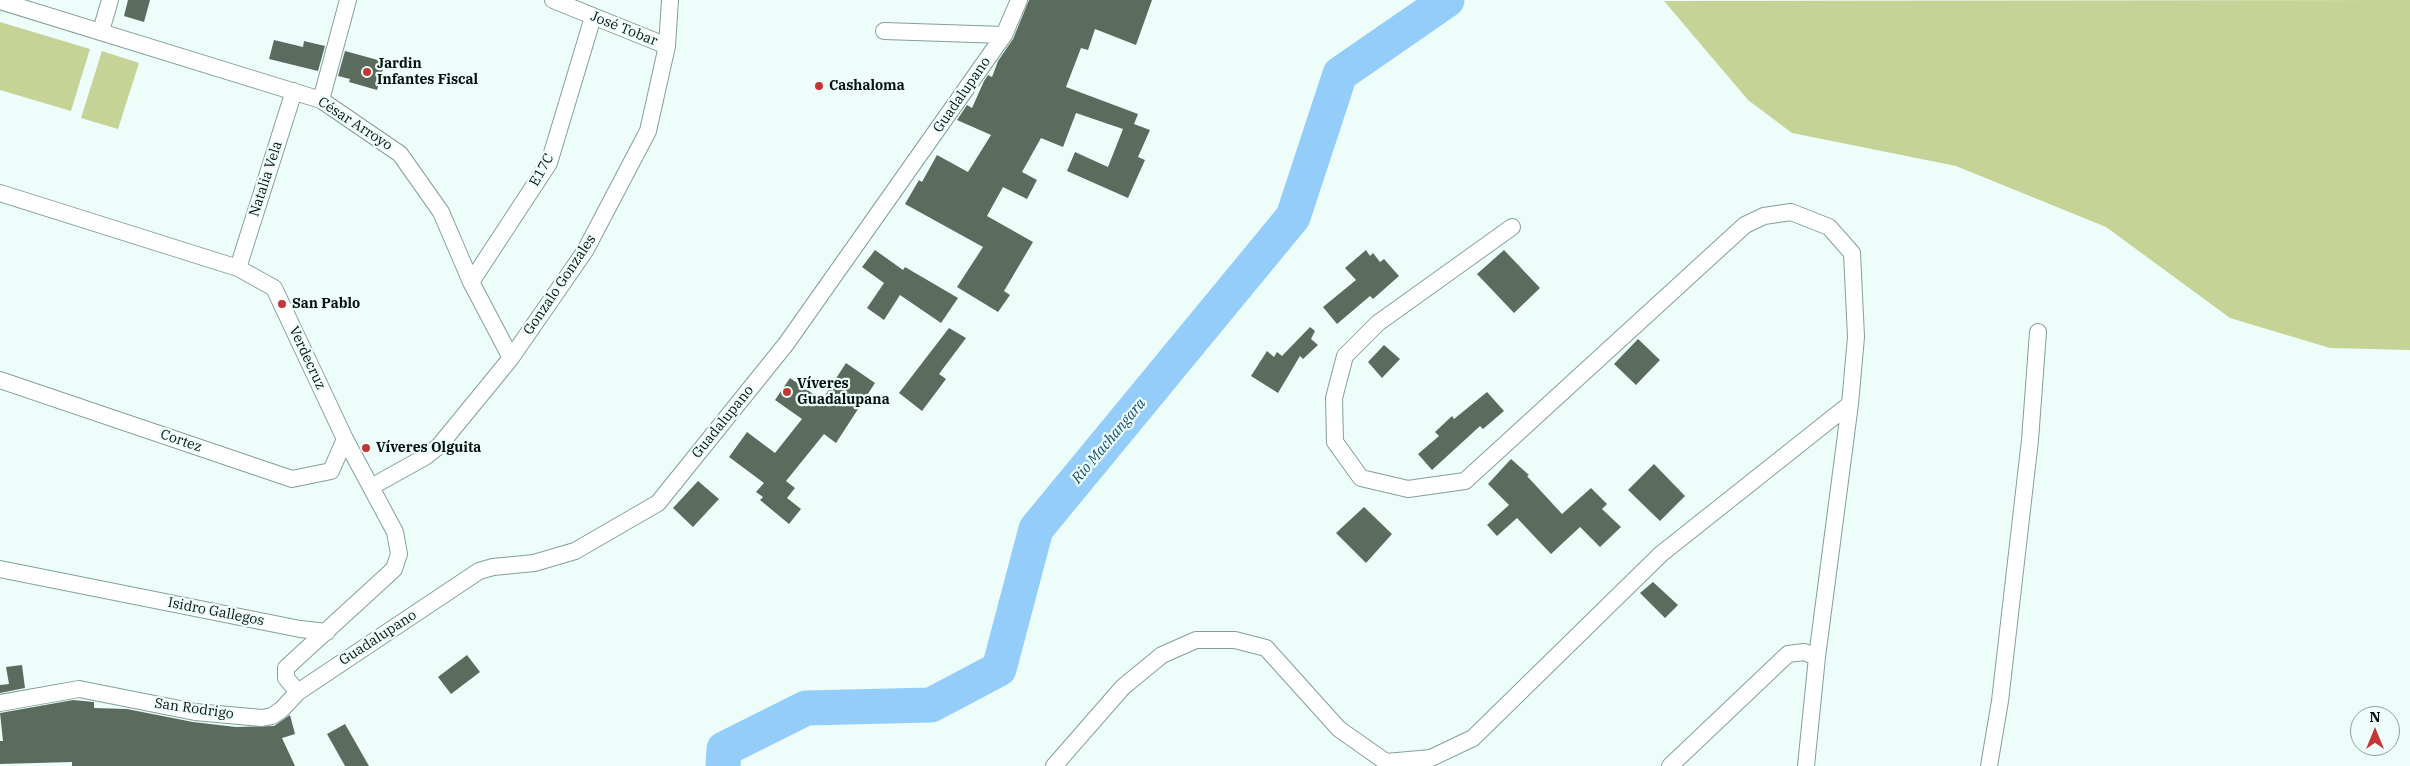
<!DOCTYPE html>
<html>
<head>
<meta charset="utf-8">
<style>
	body { margin:0 }
	#map { position:relative; width:2410px; height:766px; overflow:hidden; background:#edfefa; font-family:"IBM Plex Serif",serif }
	canvas { display:block }
	.north { position:absolute; left:2350px; top:706px; width:50px; height:50px; box-sizing:border-box; background:#edfefa; border:1px solid #919f9c; border-radius:50%; rotate:0deg; font-size:14px; font-weight:700; line-height:20px; text-align:center; color:#07110f }
	.north::after { content:''; display:block; margin:auto; width:18px; height:22px; background:#c43538; clip-path:polygon(50% 0,100% 100%,50% 72%,0 100%) }
</style>
</head>
<body>
<div id="map">
<canvas width="2410" height="766"></canvas>
<div class="north">N</div>
</div>
<script>
const c = document.querySelector('canvas').getContext('2d');
c.lineJoin = 'round';
function paint(path, color) { c.fillStyle = color; c.fill(path, 'evenodd'); }
const poly = rows => new Path2D(rows.map(r => 'M' + r).join(''));
function trace(path, color, width, dash) { c.strokeStyle = color; c.lineWidth = width; c.lineCap = dash ? 'butt' : 'round'; c.setLineDash(dash || []); c.stroke(path); }
function drawText(font, color, halo, rows, align = 'center') {
  c.font = font + ' "IBM Plex Serif",serif'; c.lineWidth = 4.5; c.setLineDash([]); c.textBaseline = 'middle'; c.strokeStyle = halo; c.fillStyle = color; for (const [text, x, y, turn = 0] of rows) {
    c.save(); c.translate(x, y); c.rotate((+turn || 0) * Math.PI / 180); c.textAlign = isNaN(turn) ? turn : align; if (halo) c.strokeText(text, 0, 0); c.fillText(text, 0, 0); c.restore();
  }
}
paint(poly([
	[2410,0,2410,350,2330,348,2230,318,2106,227,1956,166,1792,133,1748,100,1664,1],
	[0,22,90,49,71,111,0,90],
	[102,51,139,63,118,129,81,118]
]), '#c6d397');
trace(poly([
	[723,766,724,749,806,708,931,705,999,669,1036,529,1293,217,1340,74,1447,0]
]), '#94cdf9', 35);
paint(poly([
	[128,0,150,0,144,22,124,16],
	[1029,0,1152,0,1136,45,1095,29,1088,50,1081,48,1066,87,1138,114,1134,124,1150,130,1138,157,1145,160,1128,198,1067,171,1075,152,1108,167,1123,129,1076,113,1063,147,1041,138,1022,172,1037,180,1027,199,1003,187,987,216,1033,242,1004,291,1010,295,998,312,957,287,983,247,905,204,919,180,922,182,937,155,968,172,991,135,957,120,967,105,972,108,984,81,988,75,992,77,998,61,1013,39],
	[274,40,303,47,304,41,325,46,318,71,269,59],
	[345,51,385,62,377,90,349,82,350,79,338,76],
	[875,250,903,270,905,267,958,298,941,323,900,295,884,320,867,308,884,283,862,267],
	[1366,250,1370,256,1373,253,1380,262,1384,259,1399,276,1373,299,1370,296,1337,324,1323,307,1356,280,1345,268],
	[1504,250,1540,288,1514,313,1477,274],
	[1310,327,1315,331,1311,339,1318,345,1303,359,1300,356,1278,393,1251,376,1267,351,1274,357,1277,352,1282,356],
	[949,328,966,338,939,374,946,379,922,411,899,393],
	[1638,339,1660,360,1636,385,1614,364],
	[1384,345,1400,359,1382,378,1368,362],
	[846,363,875,383,836,443,824,434,786,481,795,488,787,498,801,509,789,524,760,500,763,497,756,492,764,483,729,457,747,432,775,453,802,419,775,400,790,378,822,400],
	[1487,392,1504,411,1483,429,1480,426,1432,470,1418,454,1439,436,1435,432,1452,416,1454,419],
	[1511,459,1529,475,1527,476,1562,514,1591,488,1607,504,1602,509,1621,527,1600,547,1580,527,1551,554,1517,518,1497,536,1487,525,1509,505,1488,484],
	[1654,464,1685,496,1660,521,1628,490],
	[698,481,719,499,693,527,673,508],
	[1364,507,1392,534,1366,563,1336,533],
	[1653,582,1678,605,1665,618,1640,593],
	[467,655,480,672,451,694,438,677],
	[22,665,25,688,0,693,0,685,9,684,6,667],
	[73,700,94,702,94,708,127,709,193,722,236,727,274,726,290,715,295,734,282,738,295,766,72,766,72,762,0,764,0,741,3,741,0,713],
	[345,724,369,766,345,766,327,734]
]), '#5a6c5d');
const street = poly([
	[553,0,667,46],
	[0,1,321,100,400,154,441,212,471,282,511,358],
	[101,31,110,0],
	[884,31,1004,35],
	[321,100,348,0],
	[0,193,238,268,274,288,345,439,395,532,399,554,394,569,286,668,286,678,298,692],
	[1512,227,1378,323,1345,356,1334,398,1335,442,1361,478,1408,489,1465,481,1745,225,1764,216,1791,212,1829,227,1852,253,1856,337,1850,404,1817,657,1806,766],
	[238,268,294,91],
	[471,282,549,163,593,17],
	[0,380,292,479,331,471,345,439],
	[371,487,425,457,439,446,511,358,585,251,648,131,667,46,670,0],
	[0,569,300,629,327,632],
	[0,703,79,689,195,712,262,718,272,716,281,710,298,692,479,571,493,567,534,563,575,551,658,503,786,344,1004,35,1019,0],
	[1054,766,1123,687,1162,655,1196,640,1235,640,1266,648,1339,729,1386,762,1431,758,1473,738,1661,554,1850,404],
	[1670,766,1788,654,1804,652,1817,657],
	[1989,766,2000,701,2030,440,2038,332]
]);
trace(street, '#849f99', 18);
trace(street, '#fff', 16);
for (const [x, y, r, color] of [
	[367,72,5,"#c43538"],
	[819,86,5,"#c43538"],
	[282,304,5,"#c43538"],
	[787,392,5,"#c43538"],
	[366,448,5,"#c43538"]
]) { const dot = new Path2D(); dot.arc(x, y, r, 0, 2 * Math.PI); c.fillStyle = color; c.fill(dot); trace(dot, '#edfefa', 2); }
drawText('14px', '#07110f', '#edfefa', [
	["José Tobar",624,29,22],
	["Guadalupano",962,95,-55],
	["César Arroyo",355,124,33],
	["E17C",542,170,-61],
	["Natalia Vela",266,179,-72],
	["Gonzalo Gonzales",560,285,-56],
	["Verdecruz",307,358,65],
	["Guadalupano",723,422,-51],
	["Cortez",181,441,19],
	["Isidro Gallegos",216,612,11],
	["Guadalupano",378,638,-33],
	["San Rodrigo",194,709,8]
]);
drawText('bold 14px', '#07110f', '#edfefa', [
	["Jardin",377,64],
	["Infantes Fiscal",377,80],
	["Cashaloma",829,86],
	["San Pablo",292,304],
	["Víveres",797,384],
	["Guadalupana",797,400],
	["Víveres Olguita",376,448]
], 'left');
drawText('italic 15px', '#154d71', '#edfefa', [
	["Rio Machangara",1109,441,-50]
]);
</script>
</body>
</html>
